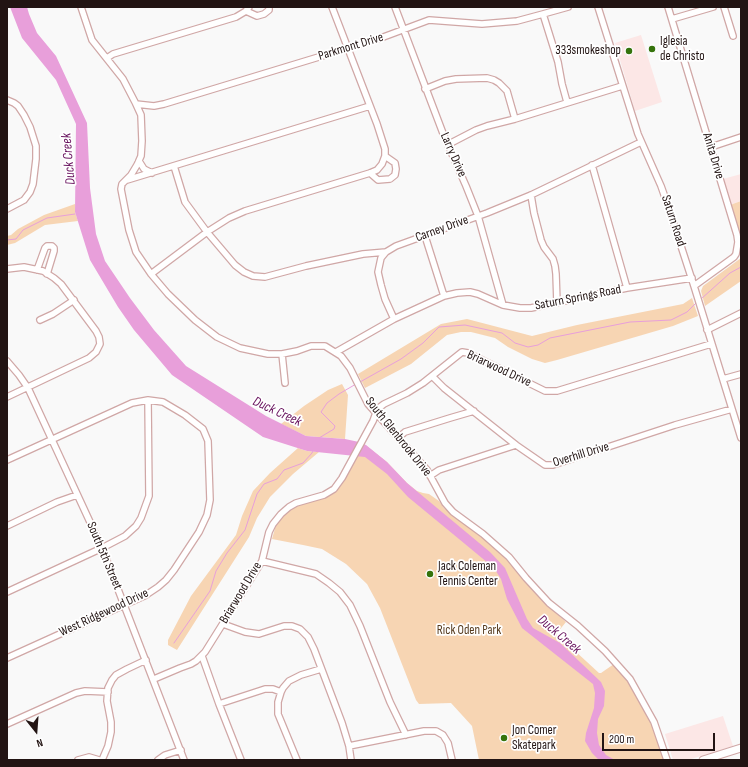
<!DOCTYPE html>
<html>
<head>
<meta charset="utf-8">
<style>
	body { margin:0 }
	#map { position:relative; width:748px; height:767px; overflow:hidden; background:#f9f9f9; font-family:"Sofia Sans Condensed",sans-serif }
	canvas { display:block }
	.frame { position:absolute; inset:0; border:8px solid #221413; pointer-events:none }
	.north { position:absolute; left:16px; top:711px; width:40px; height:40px; -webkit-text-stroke:3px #fff; paint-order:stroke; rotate:163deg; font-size:11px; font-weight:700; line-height:16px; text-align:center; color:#221413 }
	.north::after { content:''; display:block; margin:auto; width:14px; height:18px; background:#221413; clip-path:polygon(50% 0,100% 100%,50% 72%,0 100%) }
	.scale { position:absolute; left:602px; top:733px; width:113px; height:18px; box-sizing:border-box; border:2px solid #221413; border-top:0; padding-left:5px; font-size:12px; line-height:14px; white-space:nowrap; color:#221413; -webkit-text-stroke:3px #fff; paint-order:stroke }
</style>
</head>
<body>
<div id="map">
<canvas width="748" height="767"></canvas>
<div class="frame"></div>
<div class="north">N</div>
<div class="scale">200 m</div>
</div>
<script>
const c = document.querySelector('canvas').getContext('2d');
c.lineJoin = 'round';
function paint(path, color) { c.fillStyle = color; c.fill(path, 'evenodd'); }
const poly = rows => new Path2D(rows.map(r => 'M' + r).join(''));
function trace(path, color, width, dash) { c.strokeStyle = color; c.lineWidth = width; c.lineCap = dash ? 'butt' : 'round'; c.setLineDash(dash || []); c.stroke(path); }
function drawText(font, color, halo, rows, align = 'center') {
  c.font = font + ' "Sofia Sans Condensed",sans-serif'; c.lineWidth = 3.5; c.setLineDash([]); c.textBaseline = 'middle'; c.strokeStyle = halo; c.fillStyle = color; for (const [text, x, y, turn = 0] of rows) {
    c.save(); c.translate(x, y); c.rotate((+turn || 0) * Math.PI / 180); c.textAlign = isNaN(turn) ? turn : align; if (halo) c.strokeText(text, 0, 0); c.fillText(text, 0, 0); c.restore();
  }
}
paint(poly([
	[641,35,662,102,635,111,615,43],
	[741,174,741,201,730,205,723,179],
	[723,716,733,746,688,760,673,760,665,734]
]), '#fce7e6');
paint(poly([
	[741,201,741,249,740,238,730,205],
	[75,204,75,212,78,221,45,225,15,243,7,245,7,236,11,235,18,229,44,215],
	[741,258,741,281,705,306,701,291,703,286],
	[692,298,698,316,673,326,557,360,545,363,532,359,508,347,495,338,471,332,461,332,447,335,411,364,365,388,358,374,441,324,467,319,532,336,577,325,683,304],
	[342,384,348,395,345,439,306,436,281,424,304,406,328,390],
	[364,444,387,462,407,483,417,491,423,493,429,494,439,501,444,508,484,538,505,557,540,598,566,622,557,633,557,637,574,650,599,673,601,673,614,664,634,690,643,706,654,731,664,760,479,760,472,726,451,703,419,704,416,700,380,608,367,584,346,564,322,549,303,545,272,539,276,525,283,515,295,507,330,495,339,488],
	[298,448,307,451,319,452,293,474,270,497,257,518,249,537,177,650,168,645,168,640,191,596,236,535,242,516,253,491,270,473]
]), '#f7d5b3');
paint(poly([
	[10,7,27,7,29,14,37,33,56,56,87,123,90,188,96,234,105,261,130,298,154,330,186,366,266,416,306,436,345,439,359,442,366,445,387,462,407,483,490,552,505,568,527,619,533,628,560,643,601,682,605,691,604,706,598,719,597,733,599,745,606,755,615,760,599,760,592,753,585,741,586,733,594,708,595,693,593,684,522,628,507,599,501,579,494,568,459,539,408,497,387,474,365,457,307,451,263,437,172,375,134,330,118,307,90,260,75,212,76,124,56,80,22,38]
]), '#e89fda');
trace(poly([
	[7,240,16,239,23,230,47,218,75,214],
	[701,299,730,273,741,267],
	[360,382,401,359,423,343,439,327,465,325,502,333,515,343,528,347,538,345,550,338,630,322,671,320,687,312,697,302],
	[319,438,334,429,335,426,321,412,327,403,339,394,356,384],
	[174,643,210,591,216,571,227,553,245,530,257,494,264,484,277,479,284,470,303,463,312,453,313,451]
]), '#e89fda', 1);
const minor = poly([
	[81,7,92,40,123,79,136,104,141,115,142,141,141,156,137,165,131,175,122,184,121,189,129,230,136,252,151,274,168,294,195,320,217,337,240,348,268,354,282,354,297,351,311,346,325,346,341,356,350,368,368,404,427,470,445,503,453,512,483,534,509,557,526,578,549,603,578,626,605,651,630,679,654,722,667,760],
	[395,7,444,136,466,186,478,216,503,305],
	[598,7,638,134,661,186,667,203,694,286,741,438],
	[668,7,737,235,738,242,736,254,734,257,694,286],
	[724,7,733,36],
	[246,11,257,16,264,14,269,10,269,7],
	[543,14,558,62,562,84,567,102],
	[672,19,713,7],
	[107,58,113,54,236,17,246,11,249,7],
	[425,89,445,81,456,79,487,78,494,80,499,83,507,91,515,119],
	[7,100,14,103,18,106,24,115,30,127,36,146,36,159,33,184,30,192,24,200,7,209],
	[136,104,154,106,164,104,378,39,429,20,482,24,517,21,543,14,568,7],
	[449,144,476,130,487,126,515,119,622,86],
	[711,147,741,137],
	[139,161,144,169,152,173],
	[592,165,627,288],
	[174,166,185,202,207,232,235,265,244,272,253,276,265,277,306,266,363,254,386,252,396,246,487,213,531,195,641,142],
	[370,173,378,180,390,179,395,175,396,169,395,163,385,156],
	[127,180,370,106],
	[531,195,534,213,541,240,544,247,553,259,555,266,556,274,557,303],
	[425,236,444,296],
	[386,252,381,258,378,272,381,285,385,299,394,319],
	[7,269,24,267,43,271,54,278,61,284,96,331,99,337,100,344,96,352,89,358,7,397],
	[37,270,45,248,47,246,52,246,54,248,54,251,47,274],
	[151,274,207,232,229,218,245,211,370,173,377,170,382,164,385,156,385,149,377,124,332,7],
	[40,320,53,314,74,300],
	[707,330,741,313],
	[336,352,394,319,444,296,457,293,470,292,478,294,503,305,520,308,531,308,627,288,692,278],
	[282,354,285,383],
	[7,361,19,375,28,388,102,548,184,760],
	[432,376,444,388,516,445,545,465,553,465,675,425,732,409],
	[723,379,741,374],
	[398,438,405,432,450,418,474,411],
	[7,460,132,403,148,400,163,402,185,415,203,429,208,441,210,500,207,515,199,532,174,570,166,580,158,587,146,595,7,658],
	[430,476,439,470,516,445],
	[7,526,57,502,77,495],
	[262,561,316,574,329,583,340,592,350,605,360,626,390,702,406,735],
	[7,592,102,548,125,536,136,526,141,518,149,496,148,400],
	[223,624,245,632,259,634,284,626,292,626,300,629,308,637,314,649,342,723,349,746,351,760],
	[202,656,219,704,241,760],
	[154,679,180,668,191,664,196,661,205,652,262,561,269,532,273,524,281,514,289,507,296,503,324,495,334,489,342,478,373,421,376,413,380,407,384,404,407,393,423,383,462,352,468,353,545,391,557,391,711,344],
	[219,704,265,689,273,689,281,692],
	[7,724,76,693,85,691,108,692],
	[349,746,424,731,436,731,443,735,448,743,452,760],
	[78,760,89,757,99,760],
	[102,760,108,746,111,732,111,722,107,701,108,688,112,680,116,675,127,669,146,660],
	[158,760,165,755,181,750],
	[297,760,278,714,278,702,281,692,283,688,289,681,301,675,321,669]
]);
const major = poly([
	[703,760,741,748]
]);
trace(minor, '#d0a7a6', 8);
trace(major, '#d0a7a6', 9);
trace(minor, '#fff', 5.5);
trace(major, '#fff', 7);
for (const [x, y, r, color] of [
	[652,49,4,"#35730c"],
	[629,51,4,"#35730c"],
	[430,574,4,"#35730c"],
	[504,738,4,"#35730c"]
]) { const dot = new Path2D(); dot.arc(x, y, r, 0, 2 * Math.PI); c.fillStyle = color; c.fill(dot); trace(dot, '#fff', 1.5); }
drawText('13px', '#221413', '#fff', [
	["Iglesia",660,42],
	["de Christo",660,57],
	["333smokeshop",621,51,"right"],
	["Jack Coleman",438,567],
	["Tennis Center",438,582],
	["Jon Comer",512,731],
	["Skatepark",512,746]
], 'left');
drawText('13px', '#221413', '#fff', [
	["Parkmont Drive",351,47,-17],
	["Larry Drive",453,155,66],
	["Anita Drive",713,156,73],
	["Saturn Road",673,221,72],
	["Carney Drive",442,229,-20],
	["Saturn Springs Road",578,298,-11],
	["Briarwood Drive",499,369,25],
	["South Glenbrook Drive",398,437,51],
	["Overhill Drive",581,455,-17],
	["South 5th Street",104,556,67],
	["Briarwood Drive",241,593,-59],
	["West Ridgewood Drive",104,613,-25]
]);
drawText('13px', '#553a1d', '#fff', [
	["Rick Oden Park",469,631]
]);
drawText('italic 14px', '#68135e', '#fff', [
	["Duck Creek",69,159,-95],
	["Duck Creek",277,412,25],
	["Duck Creek",559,635,40]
]);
</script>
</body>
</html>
